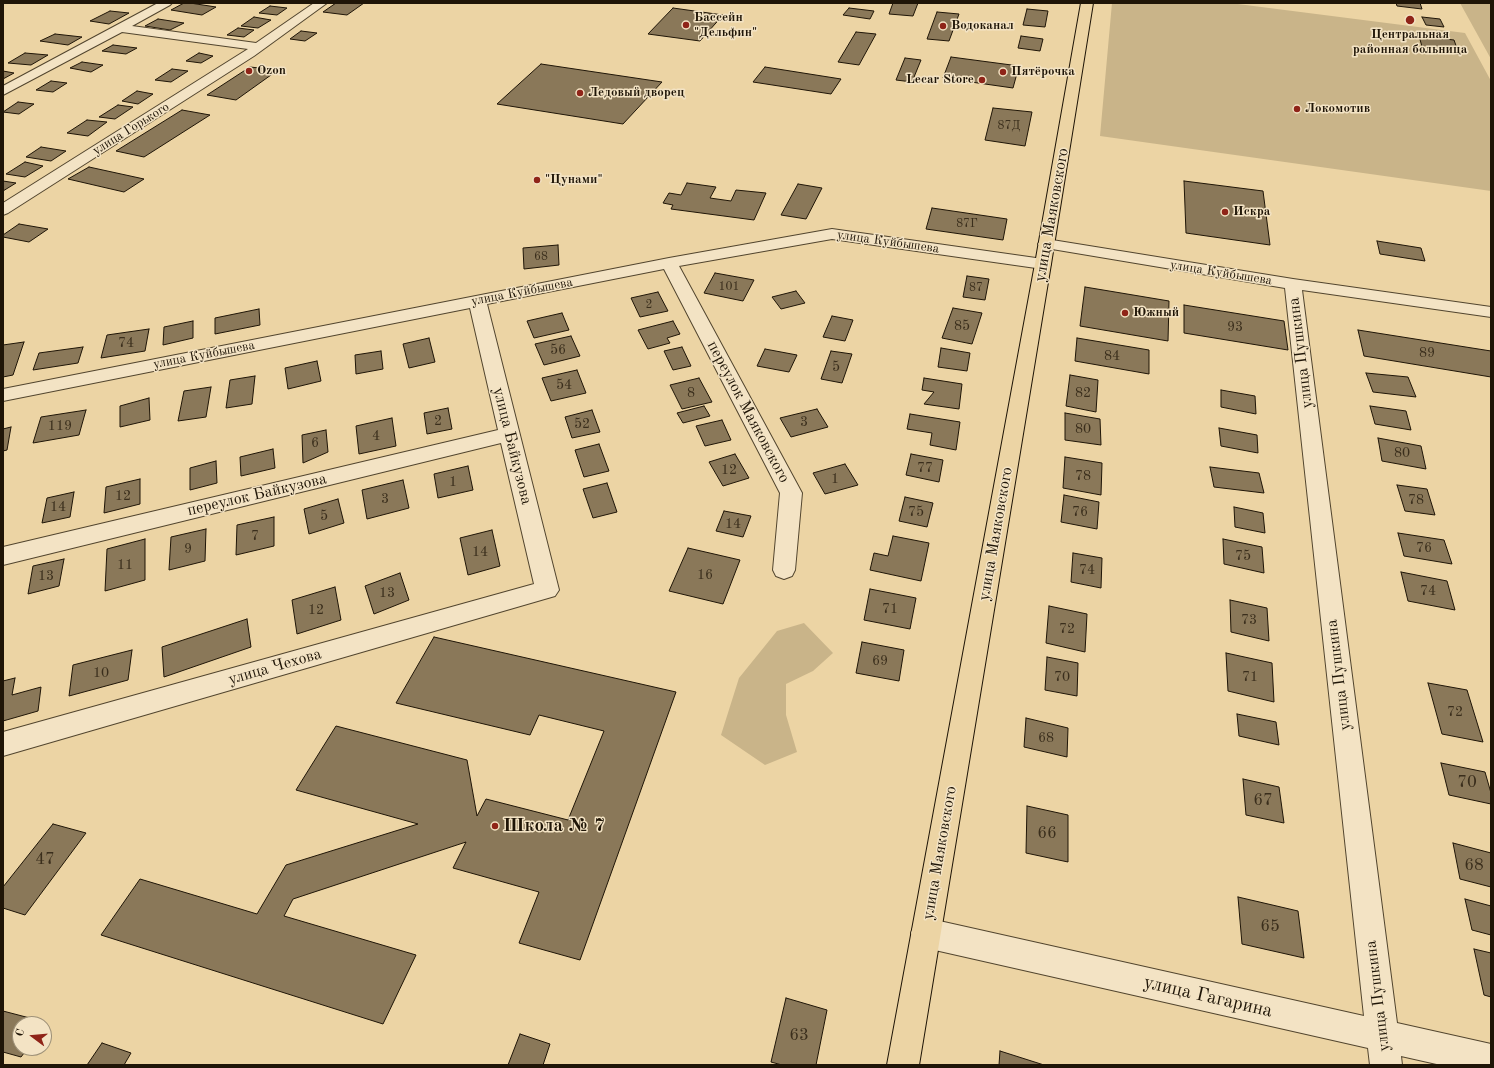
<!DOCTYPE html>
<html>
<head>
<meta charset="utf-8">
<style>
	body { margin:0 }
	#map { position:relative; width:1494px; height:1068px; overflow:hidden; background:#ecd4a4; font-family:"Old Standard TT",serif }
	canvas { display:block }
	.frame { position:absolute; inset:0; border:4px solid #1f1507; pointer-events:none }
	.north { position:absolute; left:12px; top:1016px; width:40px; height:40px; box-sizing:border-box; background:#f3e3c4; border:1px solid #9e9178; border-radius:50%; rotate:286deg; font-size:11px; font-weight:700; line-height:16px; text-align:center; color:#1f1507 }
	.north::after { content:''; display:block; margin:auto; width:14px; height:18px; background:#8f2418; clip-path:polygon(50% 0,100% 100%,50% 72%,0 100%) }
</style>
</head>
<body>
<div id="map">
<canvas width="1494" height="1068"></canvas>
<div class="frame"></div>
<div class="north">С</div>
</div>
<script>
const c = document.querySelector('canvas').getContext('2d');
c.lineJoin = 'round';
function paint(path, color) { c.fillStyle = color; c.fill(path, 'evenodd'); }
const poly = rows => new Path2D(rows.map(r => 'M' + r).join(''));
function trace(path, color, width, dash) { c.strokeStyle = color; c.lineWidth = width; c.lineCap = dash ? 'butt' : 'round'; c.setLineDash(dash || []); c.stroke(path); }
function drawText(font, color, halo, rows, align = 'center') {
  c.font = font + ' "Old Standard TT",serif'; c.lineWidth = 3; c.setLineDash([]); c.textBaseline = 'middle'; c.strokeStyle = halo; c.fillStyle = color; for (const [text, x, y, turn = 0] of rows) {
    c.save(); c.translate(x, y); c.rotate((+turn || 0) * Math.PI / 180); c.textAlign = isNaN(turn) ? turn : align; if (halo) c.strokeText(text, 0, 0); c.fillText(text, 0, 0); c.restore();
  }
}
paint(poly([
	[1112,3,1230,3,1465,33,1491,81,1491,191,1100,136],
	[1460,3,1491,3,1491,59],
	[804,623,833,653,813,671,786,684,786,715,797,752,765,765,721,735,739,678,777,631]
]), '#c9b489');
const building = poly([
	[184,3,190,3,216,7,202,15,171,10,184,3],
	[336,3,364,3,347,15,323,12,336,3],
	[893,3,918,3,913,16,889,14,893,3],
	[1396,3,1420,3,1422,9,1397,6,1396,3],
	[270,6,287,8,277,15,259,13,270,6],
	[673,8,723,15,700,41,648,34,673,8],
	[849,8,874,11,870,19,843,15,849,8],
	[1027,9,1048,11,1045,27,1023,25,1027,9],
	[110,11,129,13,109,24,90,21,110,11],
	[937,12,959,14,949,41,927,39,937,12],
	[254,17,271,20,258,28,241,26,254,17],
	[1422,17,1440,19,1444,27,1426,25,1422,17],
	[158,19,184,23,170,30,145,26,158,19],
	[238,28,254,30,244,37,227,35,238,28],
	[301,31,317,33,305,41,290,39,301,31],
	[856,32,876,34,859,65,838,62,856,32],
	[55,34,82,37,68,45,40,41,55,34],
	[1021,36,1043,39,1040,51,1018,48,1021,36],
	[1419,36,1454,40,1459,54,1423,50,1419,36],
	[113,45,137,48,126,54,102,51,113,45],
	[25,53,48,55,31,65,8,63,25,53],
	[199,53,213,56,201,63,186,61,199,53],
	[951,57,1019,66,1013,88,943,78,951,57],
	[905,58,921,60,912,82,896,80,905,58],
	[82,62,103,65,91,72,70,68,82,62],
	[541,64,662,82,623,124,497,104,541,64],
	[250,67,278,70,236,100,207,95,250,67],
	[765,67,841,79,831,94,753,82,765,67],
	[172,69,188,71,171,82,155,80,172,69],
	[3,71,14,73,3,79,3,71],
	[51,81,67,83,53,92,36,90,51,81],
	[137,91,153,94,138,104,122,101,137,91],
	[18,102,34,104,19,114,3,112,18,102],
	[118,105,133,107,115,119,99,117,118,105],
	[993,108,1032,112,1025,146,985,140,993,108],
	[182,110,210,115,144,157,116,151,182,110],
	[87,120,107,122,88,136,67,133,87,120],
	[41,147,66,151,51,161,26,157,41,147],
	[25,162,43,166,25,177,6,174,25,162],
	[89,167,144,179,124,192,68,179,89,167],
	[3,181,16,183,3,191,3,181],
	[1184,181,1263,191,1270,245,1186,233,1184,181],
	[687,183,716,187,710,198,731,201,736,190,766,193,754,220,671,209,673,205,663,203,669,193,681,195,687,183],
	[798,184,822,188,806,219,781,215,798,184],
	[932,208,1007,219,1003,240,926,229,932,208],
	[19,224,48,229,29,242,3,237,3,235,19,224],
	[1377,241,1421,248,1425,261,1380,254,1377,241],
	[558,245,559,265,524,269,523,248,558,245],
	[715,273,754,280,743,301,704,293,715,273],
	[967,276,989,279,985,300,963,297,967,276],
	[1085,287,1169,301,1168,341,1080,326,1085,287],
	[796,291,805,303,781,309,772,297,796,291],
	[658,292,668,311,640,317,631,298,658,292],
	[1184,305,1284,321,1288,350,1184,333,1184,305],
	[953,308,982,313,972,344,942,338,953,308],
	[259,309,260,325,215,334,215,318,259,309],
	[562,313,569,330,534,338,527,321,562,313],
	[832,316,853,320,845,341,823,337,832,316],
	[193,321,193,338,163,345,164,327,193,321],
	[673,321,680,334,667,338,670,343,648,349,638,330,673,321],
	[149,329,145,351,101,358,107,335,149,329],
	[1358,330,1491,351,1491,377,1364,356,1358,330],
	[571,336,580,356,544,365,535,344,571,336],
	[429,338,435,362,409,368,403,344,429,338],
	[1077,338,1149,350,1149,374,1075,361,1077,338],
	[24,342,13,375,3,377,3,345,24,342],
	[83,347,78,363,33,370,39,353,83,347],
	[682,347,691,366,673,370,664,351,682,347],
	[941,348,970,353,967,371,938,367,941,348],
	[765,349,797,355,789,372,757,366,765,349],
	[381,351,383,369,356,374,355,355,381,351],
	[831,351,852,354,842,383,821,379,831,351],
	[317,361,321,381,288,389,285,368,317,361],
	[577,370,586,393,551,401,542,378,577,370],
	[1366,373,1408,377,1416,397,1373,392,1366,373],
	[1070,375,1098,380,1096,412,1066,406,1070,375],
	[255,376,252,404,226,408,230,380,255,376],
	[699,378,712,402,682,409,670,385,699,378],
	[924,378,962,384,959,409,924,404,934,392,922,390,924,378],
	[211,387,206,417,178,421,184,391,211,387],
	[1221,390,1255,396,1256,414,1221,407,1221,390],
	[149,398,150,420,120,427,120,406,149,398],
	[704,406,710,416,683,423,677,413,704,406],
	[1370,406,1406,411,1411,430,1375,424,1370,406],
	[448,408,452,429,427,434,424,413,448,408],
	[817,409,828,427,791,437,780,418,817,409],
	[86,410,79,435,33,443,41,417,86,410],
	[592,410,600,432,572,438,565,417,592,410],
	[1065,413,1100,419,1101,445,1065,440,1065,413],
	[910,414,960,422,956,450,930,445,932,433,907,429,910,414],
	[392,418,396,446,359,454,356,426,392,418],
	[722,420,731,440,705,446,696,426,722,420],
	[11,427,7,450,3,451,3,429,11,427],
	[1219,428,1257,435,1258,453,1221,446,1219,428],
	[326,430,328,452,303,463,302,435,326,430],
	[1378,438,1421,446,1426,469,1382,461,1378,438],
	[599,444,609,471,584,477,575,450,599,444],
	[273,449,275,468,241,476,240,457,273,449],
	[735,454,749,478,723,486,709,462,735,454],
	[911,454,943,460,939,482,906,475,911,454],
	[1065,457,1102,463,1101,495,1063,488,1065,457],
	[216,461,217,483,190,490,190,468,216,461],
	[845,464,858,485,825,494,813,473,845,464],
	[468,466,473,490,438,498,434,474,468,466],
	[1210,467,1259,473,1264,493,1214,487,1210,467],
	[140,479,140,504,104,513,106,487,140,479],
	[403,480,409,508,367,519,362,490,403,480],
	[607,483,617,512,593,518,583,489,607,483],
	[1397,485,1427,489,1435,515,1405,511,1397,485],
	[74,492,70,517,42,523,47,498,74,492],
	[1064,495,1099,502,1097,529,1061,522,1064,495],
	[905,497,933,503,927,527,899,521,905,497],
	[338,499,344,523,309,534,304,509,338,499],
	[1234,507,1263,513,1265,533,1235,527,1234,507],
	[724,511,751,516,743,537,716,531,724,511],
	[274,517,274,546,236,555,237,525,274,517],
	[206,529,205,561,169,570,171,537,206,529],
	[492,530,500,566,468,575,460,538,492,530],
	[1398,533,1444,540,1452,564,1404,556,1398,533],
	[893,536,929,543,921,581,870,570,874,553,888,556,893,536],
	[145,539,145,580,105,591,107,549,145,539],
	[1223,539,1262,547,1264,573,1224,564,1223,539],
	[688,548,740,560,723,604,669,591,688,548],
	[1073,553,1102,558,1101,588,1071,582,1073,553],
	[64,559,59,586,28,594,33,566,64,559],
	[1401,572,1447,581,1455,610,1408,601,1401,572],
	[400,573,409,600,374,614,365,586,400,573],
	[335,587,341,620,297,634,292,600,335,587],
	[870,589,916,598,910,629,864,620,870,589],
	[1230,600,1267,608,1269,641,1231,632,1230,600],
	[1049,606,1087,614,1085,652,1046,643,1049,606],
	[247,619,251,647,164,677,162,647,247,619],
	[434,637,676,692,580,960,519,943,539,892,453,868,466,842,293,899,284,916,416,955,383,1024,101,935,140,879,257,914,286,865,418,824,296,790,336,726,467,760,477,816,486,799,568,820,604,731,539,715,530,735,396,703,434,637],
	[862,642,904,650,899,681,856,673,862,642],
	[132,650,128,680,69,696,73,665,132,650],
	[1226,653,1272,663,1274,702,1228,691,1226,653],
	[1047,657,1078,663,1077,696,1045,690,1047,657],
	[15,678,12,695,41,687,38,711,3,721,3,681,15,678],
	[1428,683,1467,690,1483,742,1442,734,1428,683],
	[1237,714,1276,722,1279,745,1239,736,1237,714],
	[1026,718,1068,728,1067,757,1024,747,1026,718],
	[1441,763,1485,772,1491,793,1491,804,1449,795,1441,763],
	[1243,779,1279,787,1284,823,1246,815,1243,779],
	[1027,806,1068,815,1068,862,1026,853,1027,806],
	[53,824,86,833,25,915,3,908,3,887,53,824],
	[1453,843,1491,853,1491,887,1460,879,1453,843],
	[1238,897,1298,911,1304,958,1242,944,1238,897],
	[1465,899,1491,906,1491,935,1472,930,1465,899],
	[1474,949,1491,953,1491,997,1484,995,1474,949],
	[786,998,827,1010,816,1065,782,1065,771,1062,786,998],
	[3,1011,45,1022,43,1024,20,1024,20,1048,28,1048,21,1057,3,1052,3,1011],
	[520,1034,550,1044,543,1065,508,1065,520,1034],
	[102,1043,131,1053,124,1065,87,1065,102,1043],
	[1000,1051,1044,1065,999,1065,1000,1051]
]);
paint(building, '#8a7859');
trace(building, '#1f1507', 1);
const minor = poly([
	[158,3,172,3,170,5,132,26,256,43,314,3,327,3,254,56,8,213,3,215,3,203,248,49,122,32,3,95,3,86,158,3],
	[832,229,1043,259,1049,260,1051,264,1049,268,1043,269,832,239,679,266,802,493,795,570,792,576,784,579,776,576,773,570,780,493,664,269,487,304,559,590,555,596,3,756,3,732,534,584,501,443,3,565,3,547,498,430,470,308,3,401,3,389,669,258,832,229],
	[1046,239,1293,279,1491,307,1491,317,1302,290,1397,1023,1491,1044,1491,1065,1441,1065,1401,1056,1402,1065,1370,1065,1368,1048,926,948,915,944,911,933,915,922,926,918,1364,1016,1285,288,1040,247,1038,244,1040,241,1046,239]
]);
const major = poly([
	[1081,3,1093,3,1051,264,919,1065,887,1065,1035,264,1081,3]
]);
trace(minor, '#52452e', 2);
trace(major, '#1f1507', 2);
paint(minor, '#f3e3c4');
paint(major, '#ecd4a4');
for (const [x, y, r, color] of [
	[1410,20,5,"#8f2418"],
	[686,25,4,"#8f2418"],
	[943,26,4,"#8f2418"],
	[249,71,4,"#8f2418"],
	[1003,72,4,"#8f2418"],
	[982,80,4,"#8f2418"],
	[580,93,4,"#8f2418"],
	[1297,109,4,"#8f2418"],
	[537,180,4,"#8f2418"],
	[1225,212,4,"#8f2418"],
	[1125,313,4,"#8f2418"],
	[495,826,4,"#8f2418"]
]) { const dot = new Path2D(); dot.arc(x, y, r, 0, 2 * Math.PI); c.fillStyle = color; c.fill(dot); trace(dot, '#f3e3c4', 1.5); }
drawText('12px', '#3a2e1c', null, [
	["87Д",1009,126],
	["87Г",967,224],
	["68",541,257],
	["101",729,287],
	["87",976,288],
	["2",649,305]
]);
drawText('bold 13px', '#1f1507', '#f3e3c4', [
	["Бассейн",694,18],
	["\"Дельфин\"",694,33],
	["Водоканал",951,26],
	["Центральная",1410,35,"center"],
	["районная больница",1410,50,"center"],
	["Ozon",257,71],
	["Пятёрочка",1011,72],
	["Lecar Store",974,80,"right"],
	["Ледовый дворец",588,93],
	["Локомотив",1305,109],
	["\"Цунами\"",545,180],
	["Искра",1233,212],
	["Южный",1133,313]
], 'left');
drawText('13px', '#1f1507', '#f3e3c4', [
	["улица Горького",131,129,-32],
	["улица Куйбышева",888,242,8],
	["улица Куйбышева",1221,273,9],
	["улица Куйбышева",522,292,-11],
	["улица Куйбышева",204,355,-11]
]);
drawText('14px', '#3a2e1c', null, [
	["85",962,326],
	["93",1235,327],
	["74",126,343],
	["56",558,350],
	["89",1427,353],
	["84",1112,356],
	["5",836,367],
	["54",564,385],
	["8",691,393],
	["82",1083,393],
	["2",438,421],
	["3",804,422],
	["52",582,424],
	["119",60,426],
	["80",1083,429],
	["4",376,436],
	["6",315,443],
	["80",1402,453],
	["77",925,468],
	["12",729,470],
	["78",1083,476],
	["1",835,479],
	["1",453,482],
	["12",123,496],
	["3",385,499],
	["78",1416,500],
	["14",58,507],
	["75",916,512],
	["76",1080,512],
	["5",324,516],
	["14",733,524],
	["7",255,536],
	["76",1424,548],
	["9",188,549],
	["14",480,552],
	["75",1243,556],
	["11",125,565],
	["74",1087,570],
	["16",705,575],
	["13",46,576],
	["74",1428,591],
	["13",387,593],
	["71",890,609],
	["12",316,610],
	["73",1249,620],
	["72",1067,629],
	["69",880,661],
	["10",101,673],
	["70",1062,677],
	["71",1250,677],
	["72",1455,712],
	["68",1046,738]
]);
drawText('16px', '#1f1507', '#f3e3c4', [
	["улица Маяковского",1052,215,-80],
	["улица Пушкина",1301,353,-97],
	["переулок Маяковского",748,412,62],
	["улица Байкузова",512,446,76],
	["переулок Байкузова",257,495,-13],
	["улица Маяковского",996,534,-80],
	["улица Чехова",275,667,-16],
	["улица Пушкина",1339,675,-97],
	["улица Маяковского",940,853,-80],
	["улица Пушкина",1378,996,-97]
]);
drawText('17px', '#3a2e1c', null, [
	["70",1467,783],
	["67",1263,801],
	["66",1047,834],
	["47",45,860],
	["68",1474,866],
	["65",1270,927],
	["63",799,1036]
]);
drawText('bold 19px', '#1f1507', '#f3e3c4', [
	["Школа № 7",503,826]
], 'left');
drawText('19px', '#1f1507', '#f3e3c4', [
	["улица Гагарина",1208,997,13]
]);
</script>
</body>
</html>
